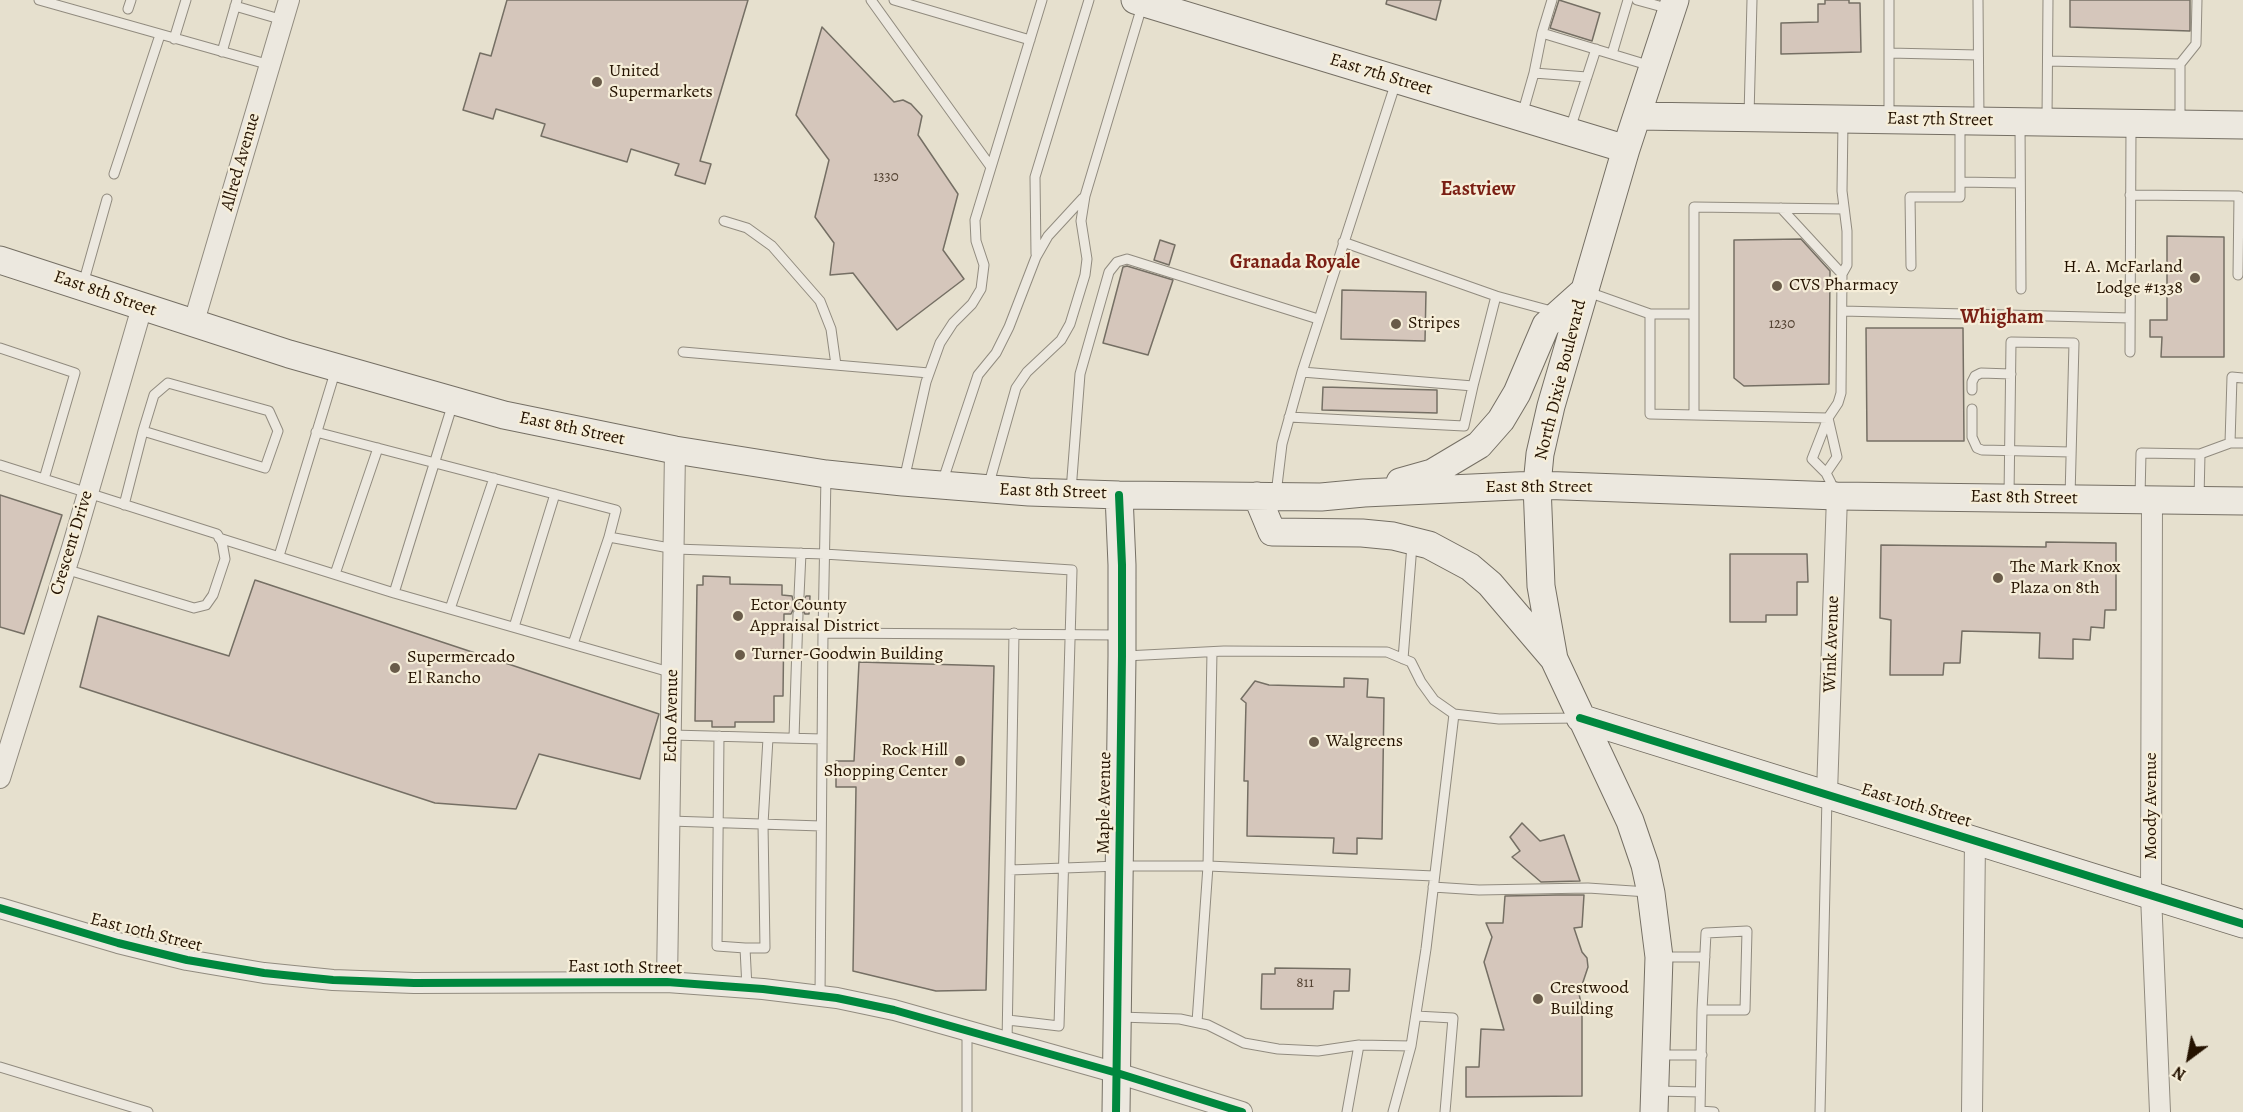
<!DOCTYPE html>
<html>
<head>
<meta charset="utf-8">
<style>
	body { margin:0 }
	#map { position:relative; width:2243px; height:1112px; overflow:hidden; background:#e6e0ce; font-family:Alegreya,serif }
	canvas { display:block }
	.north { position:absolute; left:2159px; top:1028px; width:60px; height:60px; -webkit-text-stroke:4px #f6eed9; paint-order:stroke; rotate:212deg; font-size:16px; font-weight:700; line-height:24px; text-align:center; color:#251301 }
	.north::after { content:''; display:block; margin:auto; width:21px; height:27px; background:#251301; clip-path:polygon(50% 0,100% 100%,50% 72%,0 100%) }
</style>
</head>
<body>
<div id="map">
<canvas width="2243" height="1112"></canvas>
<div class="north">N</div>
</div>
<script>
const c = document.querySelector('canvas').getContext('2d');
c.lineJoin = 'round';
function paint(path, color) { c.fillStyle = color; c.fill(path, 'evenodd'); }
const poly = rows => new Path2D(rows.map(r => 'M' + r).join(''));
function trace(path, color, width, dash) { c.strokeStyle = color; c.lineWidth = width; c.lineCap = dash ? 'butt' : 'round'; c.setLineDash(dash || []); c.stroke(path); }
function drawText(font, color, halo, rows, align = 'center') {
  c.font = font + ' Alegreya,serif'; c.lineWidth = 4.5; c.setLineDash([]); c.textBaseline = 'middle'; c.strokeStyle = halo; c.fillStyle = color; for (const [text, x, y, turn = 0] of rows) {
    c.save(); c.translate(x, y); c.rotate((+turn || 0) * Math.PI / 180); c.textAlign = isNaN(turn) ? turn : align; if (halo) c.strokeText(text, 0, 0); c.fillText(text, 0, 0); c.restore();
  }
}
const building = poly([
	[507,0,748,0,700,161,711,164,705,184,675,175,679,164,631,149,627,162,541,136,545,124,496,109,493,119,463,110,480,53,491,56,507,0],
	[1387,0,1441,0,1436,20,1386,4,1387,0],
	[1559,0,1600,13,1592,41,1550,28,1559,0],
	[1825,0,1849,0,1849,3,1860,3,1861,52,1781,54,1781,23,1818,22,1818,4,1825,4,1825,0],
	[2070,0,2190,0,2190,31,2070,27,2070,0],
	[822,27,894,102,903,100,911,104,922,116,918,135,958,194,943,250,964,279,897,330,853,273,830,275,834,243,815,217,829,160,796,115,822,27],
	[2167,236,2224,237,2224,357,2161,357,2162,337,2150,337,2150,320,2167,320,2167,236],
	[1801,239,1830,271,1829,384,1744,386,1734,378,1734,240,1801,239],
	[1160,240,1175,245,1169,265,1154,260,1160,240],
	[1127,266,1173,280,1148,355,1103,343,1123,267,1127,266],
	[1342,290,1426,292,1425,341,1341,339,1342,290],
	[1866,328,1963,328,1964,441,1867,441,1866,328],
	[1323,387,1437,390,1437,413,1322,410,1323,387],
	[0,495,62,515,24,634,0,627,0,495],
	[2046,542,2116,543,2116,610,2105,610,2104,628,2091,627,2090,640,2073,639,2073,659,2039,658,2040,633,1962,631,1960,663,1944,663,1943,675,1890,675,1891,620,1880,618,1881,545,2046,547,2046,542],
	[1730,554,1807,554,1808,582,1797,582,1797,615,1766,615,1766,622,1730,622,1730,554],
	[703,576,730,577,730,584,782,585,782,595,792,596,793,600,798,603,803,602,806,596,810,596,809,614,805,614,802,609,798,607,793,610,791,614,784,614,783,696,774,696,774,722,735,722,735,727,712,727,712,721,695,721,697,585,703,585,703,576],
	[255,580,659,714,640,779,539,754,516,809,435,803,80,687,98,616,229,656,255,580],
	[859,662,994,666,986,990,936,991,853,971,856,787,836,787,836,761,854,761,859,662],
	[1344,678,1368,679,1367,697,1384,698,1382,839,1357,838,1357,854,1333,853,1334,838,1247,836,1248,781,1244,781,1246,703,1241,699,1255,681,1269,685,1344,687,1344,678],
	[1522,823,1540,841,1564,835,1580,881,1541,882,1512,857,1520,851,1510,837,1522,823],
	[1556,895,1584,895,1582,927,1574,928,1582,952,1587,958,1588,967,1579,994,1582,1007,1582,1096,1466,1097,1466,1067,1479,1067,1481,1029,1504,1030,1484,962,1492,937,1486,923,1503,923,1505,896,1556,895],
	[1275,968,1350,969,1349,991,1334,991,1333,1009,1261,1009,1262,974,1275,974,1275,968]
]);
paint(building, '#d5c6bb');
trace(building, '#756f64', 1.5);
const lane = poly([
	[39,0,270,65],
	[871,0,991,167],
	[894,0,1030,40],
	[1552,0,1542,33,1651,66],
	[1637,0,1670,9],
	[1889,0,1889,118],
	[1978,0,1979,119],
	[235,6,283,20],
	[128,9,131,0],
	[174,39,186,0],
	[222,52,237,0],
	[1889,53,1978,55],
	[1612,54,1628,0],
	[2048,61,2180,64,2196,44,2197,0],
	[2180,64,2180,121],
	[1534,73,1542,33],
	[1522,115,1534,73,1587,77],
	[1749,116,1752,0],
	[2047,119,2048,0],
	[2020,124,2021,289],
	[1570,129,1596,49],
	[114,174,160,35],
	[1960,182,2020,183],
	[2130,195,2239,196,2238,275],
	[1781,208,1842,274],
	[724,221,747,228,772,246,820,301,831,329,836,365],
	[1036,254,1035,177,1089,0],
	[1911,266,1910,197,1960,197,1960,123],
	[83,284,107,199],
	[1588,292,1650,314,1650,414,1828,418],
	[1496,296,1555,312],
	[1842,311,2130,318],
	[1650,314,1694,314],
	[0,348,75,373,44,479],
	[683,352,929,373],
	[2130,352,2131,126],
	[1302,372,1473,386,1496,296,1343,242],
	[1972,390,1972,382,1975,376,1981,373,2011,374],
	[1972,409,1972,437,1977,448,1982,450,2071,452],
	[1694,415,1694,207,1844,209],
	[1289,417,1464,426,1473,386],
	[316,432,616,510,609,537],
	[2230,443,2232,377,2243,378],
	[0,465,217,534,222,542,225,559,213,595,206,605,194,608,65,569],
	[1826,473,1837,457,1828,418],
	[904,480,926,382,940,343,953,323,972,304,981,289,984,265,976,241,975,220,1042,0],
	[942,483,978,375,996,353,1009,327,1036,257,1048,236,1083,198],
	[988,487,1016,388,1027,372,1061,340,1070,324,1085,275,1087,259,1081,221,1085,196,1142,6],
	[1071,491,1080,374,1109,272,1117,262,1127,259,1318,319],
	[1835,491,1826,473,1812,459,1828,418,1838,403,1841,393,1842,274,1847,265,1847,231,1842,191,1843,122],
	[1276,494,1282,444,1302,372,1396,82],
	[2009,496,2011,342,2074,343,2070,497],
	[2140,497,2141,453,2200,454,2230,443,2243,443],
	[2199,499,2200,454],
	[124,505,143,431,154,395,168,383,269,411,278,431,265,468,143,431],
	[219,538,394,593,673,673],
	[279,556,336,369],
	[335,574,378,448],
	[394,593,453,403],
	[799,596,801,553],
	[450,609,494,478],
	[514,627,555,494],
	[823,633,1120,635],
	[573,644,609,537,675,549,824,554,1072,570,1059,1026,1008,1020],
	[1212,652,1208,866,1434,876],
	[1125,656,1224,651,1387,652,1411,662,1421,682,1434,700,1454,714,1426,949,1411,1046,1393,1112],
	[1403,659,1412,545],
	[1454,714,1499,719,1578,718],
	[672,735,822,739],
	[719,736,717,946,745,948],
	[794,738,798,614],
	[670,821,821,826],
	[1010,870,1119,866,1208,866,1197,1022],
	[1433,887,1479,890,1588,888,1648,892],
	[1662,957,1705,957],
	[747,988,745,948,765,948,763,824,768,738],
	[820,996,823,633,826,476],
	[1702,1010,1745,1010,1747,931,1706,933,1702,1010,1700,1111,1714,1112],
	[1416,1016,1453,1018,1445,1112],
	[1120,1017,1180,1019,1208,1025,1244,1043,1278,1049,1318,1051,1359,1045,1411,1046],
	[967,1032,967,1112],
	[1007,1043,1014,633],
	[1659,1055,1702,1055],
	[0,1067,148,1112],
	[1658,1091,1700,1092],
	[1347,1112,1359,1045],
	[1820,1112,1827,796]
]);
const street = poly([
	[193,325,289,0],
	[2152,500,2151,895,2160,1112],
	[0,778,72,548,142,307],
	[1827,793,1837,496],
	[0,908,118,943,187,960,264,973,333,980,414,983,667,982,763,989,837,998,894,1010,1117,1073,1242,1112],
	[667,982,675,450],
	[1972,1112,1975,840]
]);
const secondary = poly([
	[1135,0,1626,149],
	[1637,116,2243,125],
	[0,260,289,354,504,415,675,450,826,474,903,482,1029,492,1119,495,1321,497,1364,493,1537,485,1837,496,2243,501],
	[1400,482,1432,473,1479,445,1501,420,1517,393,1546,325,1584,291],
	[1257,496,1272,532,1362,533,1393,536,1429,545,1470,567,1490,584,1554,659],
	[1580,718,2243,924],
	[1116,1112,1122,656,1122,565,1119,495],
	[1654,1112,1659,957,1651,893,1645,865,1630,821,1554,659,1541,586,1537,485,1540,454,1551,406,1626,149,1675,0]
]);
trace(lane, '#918b7f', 11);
trace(street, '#918b7f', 22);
trace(secondary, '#756f64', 29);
trace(lane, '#ece8df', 9);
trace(street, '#ece8df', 20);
trace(secondary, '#ece8df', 27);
trace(poly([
	[1580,718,2243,924],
	[0,908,118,943,187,960,264,973,333,980,414,983,667,982,763,989,837,998,894,1010,1117,1073,1242,1112],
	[1116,1112,1122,656,1122,565,1119,495]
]), '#00873e', 8);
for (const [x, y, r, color] of [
	[597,82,6,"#695b49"],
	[2195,278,6,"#695b49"],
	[1777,286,6,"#695b49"],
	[1396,324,6,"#695b49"],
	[1998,578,6,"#695b49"],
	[738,616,6,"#695b49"],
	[740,655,6,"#695b49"],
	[395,668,6,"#695b49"],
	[1314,742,6,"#695b49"],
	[960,761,6,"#695b49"],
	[1538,999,6,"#695b49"]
]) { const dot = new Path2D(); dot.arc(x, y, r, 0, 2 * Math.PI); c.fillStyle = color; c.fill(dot); trace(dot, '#f6eed9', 2); }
drawText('15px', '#514030', null, [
	["1330",886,177],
	["1230",1782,324],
	["811",1305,983]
]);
drawText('18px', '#251301', '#f6eed9', [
	["United",609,72],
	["Supermarkets",609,93],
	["H. A. McFarland",2183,268,"right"],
	["Lodge #1338",2183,289,"right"],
	["CVS Pharmacy",1789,286],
	["Stripes",1408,324],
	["The Mark Knox",2010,568],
	["Plaza on 8th",2010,589],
	["Ector County",750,606],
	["Appraisal District",750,627],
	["Turner-Goodwin Building",752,655],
	["Supermercado",407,658],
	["El Rancho",407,679],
	["Walgreens",1326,742],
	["Rock Hill",948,751,"right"],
	["Shopping Center",948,772,"right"],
	["Crestwood",1550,989],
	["Building",1550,1010]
], 'left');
drawText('18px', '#251301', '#f6eed9', [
	["East 7th Street",1381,75,17],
	["East 7th Street",1940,120,1],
	["Allred Avenue",241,162,-74],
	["East 8th Street",105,294,19],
	["North Dixie Boulevard",1561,380,-76],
	["East 8th Street",572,429,12],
	["East 8th Street",1539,488],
	["East 8th Street",1053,492,2],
	["East 8th Street",2024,498,1],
	["Crescent Drive",72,543,-73],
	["Wink Avenue",1832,644,-88],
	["Echo Avenue",672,716,-89],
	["Maple Avenue",1105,803,-89],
	["East 10th Street",1916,806,17],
	["Moody Avenue",2152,806,-90],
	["East 10th Street",146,933,14],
	["East 10th Street",625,968,1]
]);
drawText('bold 20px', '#7a1f14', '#f6eed9', [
	["Eastview",1478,190],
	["Granada Royale",1295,263],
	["Whigham",2002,318]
]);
</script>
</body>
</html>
